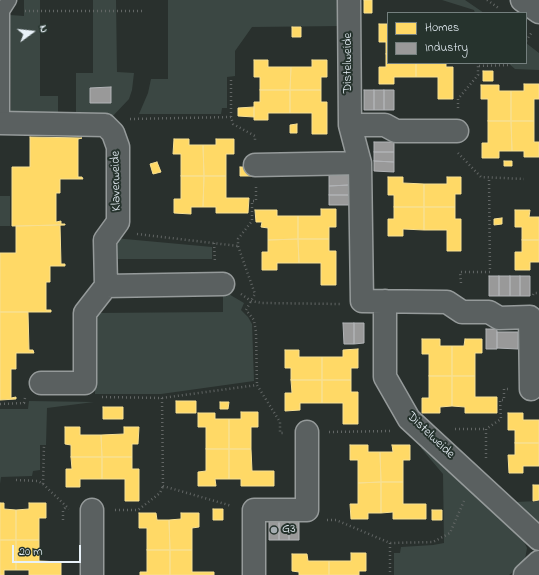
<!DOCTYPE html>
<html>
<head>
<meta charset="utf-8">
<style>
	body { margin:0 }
	#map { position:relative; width:539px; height:575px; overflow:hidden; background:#29302d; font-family:"Indie Flower",sans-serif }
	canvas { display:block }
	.legend { position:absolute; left:387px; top:12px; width:140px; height:52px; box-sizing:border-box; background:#26332d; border:1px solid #747f7e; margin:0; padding:5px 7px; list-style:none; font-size:12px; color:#e8f1f8 }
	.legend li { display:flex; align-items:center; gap:8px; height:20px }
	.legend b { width:20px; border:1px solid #747f7e }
	.north { position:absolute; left:12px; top:12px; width:40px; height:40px; -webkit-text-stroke:3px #26332d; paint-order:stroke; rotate:75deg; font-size:11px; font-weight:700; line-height:16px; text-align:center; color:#e8f1f8 }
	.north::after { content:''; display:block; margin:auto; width:14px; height:18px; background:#e8f1f8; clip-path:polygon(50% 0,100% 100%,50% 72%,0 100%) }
	.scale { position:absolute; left:12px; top:545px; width:69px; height:18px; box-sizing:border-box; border:2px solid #e8f1f8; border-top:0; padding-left:5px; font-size:12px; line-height:14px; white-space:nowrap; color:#e8f1f8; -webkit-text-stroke:3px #26332d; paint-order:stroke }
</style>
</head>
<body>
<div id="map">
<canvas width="539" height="575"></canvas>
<ul class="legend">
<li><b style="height:11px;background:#ffd966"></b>Homes</li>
<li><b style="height:11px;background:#999"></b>Industry</li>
</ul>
<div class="north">N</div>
<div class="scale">20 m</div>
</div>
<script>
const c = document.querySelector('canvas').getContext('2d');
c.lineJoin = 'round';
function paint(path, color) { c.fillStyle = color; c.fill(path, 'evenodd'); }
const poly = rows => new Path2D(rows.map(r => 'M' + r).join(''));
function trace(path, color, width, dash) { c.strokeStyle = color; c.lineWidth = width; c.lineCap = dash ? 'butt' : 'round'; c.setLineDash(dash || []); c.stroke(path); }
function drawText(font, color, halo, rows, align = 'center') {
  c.font = font + ' "Indie Flower",sans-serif'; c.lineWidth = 4; c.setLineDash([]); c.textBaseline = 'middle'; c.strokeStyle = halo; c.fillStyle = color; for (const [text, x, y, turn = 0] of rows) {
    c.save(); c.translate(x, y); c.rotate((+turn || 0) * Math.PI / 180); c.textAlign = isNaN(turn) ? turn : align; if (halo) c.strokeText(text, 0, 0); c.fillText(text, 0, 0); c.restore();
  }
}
paint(poly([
	[24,0,40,0,40,96,58,96,58,113,11,114,10,15,24,16],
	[93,0,116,0,117,72,134,73,132,90,129,99,111,118,101,114,76,113,76,73,93,73],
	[168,0,343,0,342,26,252,27,235,51,235,76,227,77,227,108,222,108,221,114,139,114,148,93,151,79,168,79],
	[442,0,465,0,484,13,475,13,474,10],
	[526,43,539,53,539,70,515,69,508,63,526,63],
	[0,196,10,196,10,226,0,226],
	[114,238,212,247,212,259,114,259],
	[227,293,244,303,241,310,248,317,252,324,254,381,161,394,95,394,94,313,223,312,223,294],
	[29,401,94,402,47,408,46,445,40,445,40,470,33,471,32,476,1,477,0,484,0,409,28,409],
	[423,444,522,537,527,548,525,559,518,568,509,575,394,575,394,553,400,553,401,547,433,545,444,543,443,474,421,448],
	[539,501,539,526,515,502]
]), '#3b4743');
const homes = poly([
	[364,0,372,0,372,13,364,13,364,0],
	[379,24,388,24,388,54,386,54,386,42,379,42,379,24],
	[292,27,301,27,301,37,292,37,292,27],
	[386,54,388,54,388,63,416,63,416,77,394,77,394,84,379,84,379,67,386,67,386,54],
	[254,60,268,60,268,67,291,67,290,90,260,90,260,77,254,77,254,60],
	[312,60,327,60,327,77,321,77,321,90,290,90,291,67,312,67,312,60],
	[416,63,446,63,446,67,453,67,453,99,438,99,438,77,416,77,416,63],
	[483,71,493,71,493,81,483,81,483,71],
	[524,84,539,84,539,99,534,99,534,121,511,121,511,91,524,91,524,84],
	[481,85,499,85,499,91,511,91,511,121,488,121,488,99,481,99,481,85],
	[260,90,290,90,290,113,268,113,268,120,254,120,254,102,260,102,260,90],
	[290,90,321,90,321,102,327,102,327,134,312,134,312,113,290,113,290,90],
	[254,107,254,117,238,116,238,108,254,107],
	[488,121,511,121,512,151,499,151,499,158,482,158,482,143,488,143,488,121],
	[511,121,534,121,534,142,539,142,539,157,524,157,524,151,512,151,511,121],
	[297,124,297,133,290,133,290,125,297,124],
	[30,137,82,138,78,139,78,177,82,177,83,179,60,179,60,193,56,193,56,222,61,221,61,224,65,224,65,225,12,226,12,167,30,167,30,137],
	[174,139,189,139,189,145,203,145,204,176,181,176,181,154,173,154,174,139],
	[216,139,234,139,234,154,226,154,226,176,204,176,203,145,216,145,216,139],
	[504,161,512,161,512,166,504,166,504,161],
	[157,162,161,172,153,174,150,164,157,162],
	[240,167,252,167,252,176,240,176,240,167],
	[181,176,204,176,203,207,191,207,191,214,174,213,174,199,181,199,181,176],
	[204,176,226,176,226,198,249,198,248,213,216,213,216,207,203,207,204,176],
	[388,177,403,177,403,183,424,184,424,207,394,207,394,195,388,195,388,177],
	[447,177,461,177,461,194,455,194,455,207,424,207,424,184,447,184,447,177],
	[394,207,424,207,424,230,403,229,403,236,388,236,388,219,394,219,394,207],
	[424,207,455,207,455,219,461,219,461,251,447,251,447,230,424,230,424,207],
	[321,209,336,209,336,227,329,227,329,239,298,239,298,216,321,216,321,209],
	[255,210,277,210,277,216,298,216,298,239,268,240,268,228,261,227,262,222,256,222,255,210],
	[515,210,530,210,529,217,539,217,539,240,522,240,522,227,515,227,515,210],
	[502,218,502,224,494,225,494,219,502,218],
	[60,225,61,264,65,264,65,266,50,266,50,282,46,282,46,310,51,310,51,312,0,312,0,253,16,253,16,226,60,225],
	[298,239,299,263,277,263,277,270,262,270,262,252,268,252,268,240,298,239],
	[298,239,329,239,329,251,336,251,336,285,321,285,321,263,299,263,298,239],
	[522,240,539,240,539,262,530,262,530,270,515,270,515,252,522,252,522,240],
	[0,312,28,312,29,350,33,350,34,353,16,353,16,369,11,369,11,398,16,397,16,399,0,400,0,312],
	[422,339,440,339,440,346,452,346,452,376,429,376,429,354,422,354,422,339],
	[465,339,482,339,482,353,475,353,475,376,452,376,452,346,464,346,465,339],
	[358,349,358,368,351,368,351,380,322,380,322,357,343,357,343,350,358,349],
	[285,350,299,350,299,357,322,357,322,380,291,380,291,368,285,368,285,350],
	[429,376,452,376,452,406,440,407,440,413,422,413,422,398,429,398,429,376],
	[452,376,475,376,475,397,497,397,497,413,465,413,465,407,452,406,452,376],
	[291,380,322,380,322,403,300,403,300,410,285,411,285,393,292,393,291,380],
	[322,380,351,380,351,392,358,392,358,424,343,424,343,403,322,403,322,380],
	[176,401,196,401,196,413,176,413,176,401],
	[220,402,229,402,228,409,220,409,220,402],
	[103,407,123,407,123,419,103,419,103,407],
	[241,412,258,412,258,427,251,427,251,449,229,449,229,419,241,419,241,412],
	[198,413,215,413,215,419,229,419,229,449,206,449,206,427,198,427,198,413],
	[508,413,523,413,523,420,539,420,539,443,515,443,515,430,508,430,508,413],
	[65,427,80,427,80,435,101,435,102,457,71,457,71,445,65,444,65,427],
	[124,427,139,427,138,444,132,444,132,457,102,457,101,435,124,434,124,427],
	[515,443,539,443,539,466,523,466,523,473,509,473,508,455,515,455,515,443],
	[350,445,368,445,368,452,380,452,381,482,358,483,358,460,350,460,350,445],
	[392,445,410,445,410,460,403,460,403,482,381,482,380,452,393,452,392,445],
	[206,449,229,449,229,479,215,479,216,486,198,486,198,472,206,471,206,449],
	[229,449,251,449,252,471,274,471,274,486,241,486,241,479,229,479,229,449],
	[71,457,102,457,102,479,80,479,80,487,66,487,66,469,72,469,71,457],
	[102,457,132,457,132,469,139,469,139,501,125,501,125,479,102,479,102,457],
	[381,482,403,482,403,504,426,504,426,519,393,519,393,512,381,513,381,482],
	[381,482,381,513,368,513,368,519,351,519,350,504,358,504,358,483,381,482],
	[533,485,539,485,539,500,533,501,533,485],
	[0,503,4,503,4,509,16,510,16,540,0,540,0,503],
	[29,503,46,503,46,518,39,518,39,540,16,540,16,510,29,509,29,503],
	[213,509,223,509,223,520,213,520,213,509],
	[432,510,442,510,442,520,432,520,432,510],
	[139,513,156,513,157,520,169,520,170,550,147,550,147,528,139,528,139,513],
	[181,513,199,513,199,527,192,528,192,550,170,550,169,520,181,519,181,513],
	[0,540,16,540,16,570,4,570,4,575,0,575,0,540],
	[16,540,39,540,39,561,61,562,61,575,29,575,29,570,16,570,16,540],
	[147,550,170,550,170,575,140,575,140,572,147,572,147,550],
	[170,550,192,550,192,572,214,572,214,575,170,575,170,550],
	[351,553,366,553,366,571,359,571,359,575,329,575,329,561,351,561,351,553],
	[292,554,307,554,308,561,329,561,329,575,299,575,299,572,292,571,292,554]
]);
paint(homes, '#ffd966');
trace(homes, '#f8e092', 1);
const industry = poly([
	[111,87,111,103,90,103,90,88,111,87],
	[364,90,374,90,374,110,364,110,364,90],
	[374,90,384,90,384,110,374,110,374,90],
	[384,90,394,90,394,110,384,110,384,90],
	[374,142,394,142,394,152,374,152,374,142],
	[374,152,394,152,394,162,374,161,374,152],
	[374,161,394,162,394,172,374,171,374,161],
	[329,175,349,175,349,185,329,186,329,175],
	[349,185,349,195,329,195,329,186,349,185],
	[329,195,349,195,349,205,329,205,329,195],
	[489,276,499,276,499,296,489,296,489,276],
	[499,276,510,276,510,296,499,296,499,276],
	[510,276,520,276,520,296,510,296,510,276],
	[520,276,530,276,530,296,520,296,520,276],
	[343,323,354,323,354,344,344,344,343,323],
	[354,323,364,323,364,343,354,344,354,323],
	[486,329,497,329,497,349,486,349,486,329],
	[497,332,518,332,518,349,497,348,497,332],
	[269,520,279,520,279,540,269,540,269,520],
	[279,520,289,520,289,540,279,540,279,520],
	[289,520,299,520,299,540,289,540,289,520]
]);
paint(industry, '#999');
trace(industry, '#b1b3b6', 1);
const lane = poly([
	[2,123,2,11,9,0]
]);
const street = poly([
	[349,0,350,125,360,163,362,301,447,302,462,312,489,312,499,318,530,317,531,389],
	[0,123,105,125,113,133,118,147,118,222,105,240,106,286,85,313,85,383,41,383],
	[350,125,385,125,396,131,457,131],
	[255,165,360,163],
	[106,286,223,284],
	[385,301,385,377,409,419,539,539],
	[92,510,92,575],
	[254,575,254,510,307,510,307,432],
	[525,575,539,562]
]);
const secondary = poly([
	[522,0,539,12]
]);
trace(lane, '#959a9a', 17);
trace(street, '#959a9a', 25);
trace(secondary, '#959a9a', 25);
trace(poly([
	[487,0,500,9],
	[25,11,142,11],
	[526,41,532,32],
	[478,63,478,66,509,65,511,63],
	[458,108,458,99,478,75,478,66],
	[231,117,231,79],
	[130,119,231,117,233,124,255,136,255,142],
	[458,153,481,177,524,179],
	[256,187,256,201,252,201,252,221,238,239,238,246,255,294,246,310,254,320,256,332,257,385],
	[137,234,238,246],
	[214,243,215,263],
	[461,283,460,272,490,272,489,178],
	[241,294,251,301,262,303,340,304],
	[533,295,534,293,539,293],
	[102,397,162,398,163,486,232,506],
	[162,398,257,385,280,422,280,433,284,433],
	[0,404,24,403,25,398],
	[455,429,486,429],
	[329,432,390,431],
	[486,458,486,429,501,419,500,400,504,400,504,389,509,389],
	[16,480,38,481,43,484,44,445],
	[43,484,69,509],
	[115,510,138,510,160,493,163,486],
	[63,520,63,510,66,507],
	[327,520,336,520,390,543,433,542,450,533,464,501],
	[390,543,390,575]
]), '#626665', 2.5, [1, 3]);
trace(lane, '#5a6060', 14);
trace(street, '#5a6060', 22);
trace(secondary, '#5a6060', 22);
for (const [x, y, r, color] of [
	[274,530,4,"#a5adb1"]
]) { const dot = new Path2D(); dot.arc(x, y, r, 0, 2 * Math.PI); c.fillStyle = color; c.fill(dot); trace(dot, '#26332d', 1.5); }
drawText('13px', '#e8f1f8', '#26332d', [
	["Distelweide",349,63,-90],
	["Klaverweide",117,181,-91],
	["Distelweide",430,436,44]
]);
drawText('13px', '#e8f1f8', '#26332d', [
	["G3",282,530]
], 'left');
</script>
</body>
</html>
